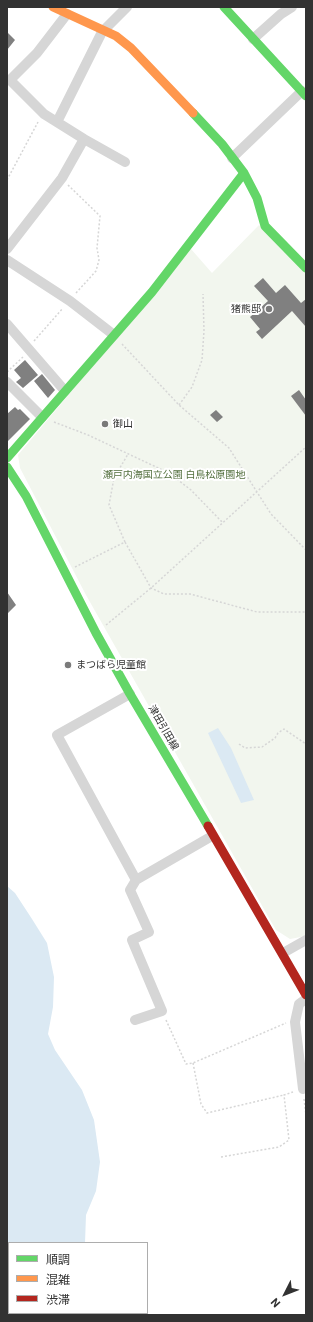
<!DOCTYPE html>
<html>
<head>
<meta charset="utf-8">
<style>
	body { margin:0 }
	#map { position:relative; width:313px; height:1322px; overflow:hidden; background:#fff; font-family:Roboto,"Noto Sans JP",sans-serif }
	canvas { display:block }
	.frame { position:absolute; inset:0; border:8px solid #323232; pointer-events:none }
	.legend { position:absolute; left:8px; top:1242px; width:140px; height:72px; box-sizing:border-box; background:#fff; border:1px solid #adadad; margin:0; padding:5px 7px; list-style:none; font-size:12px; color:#323232 }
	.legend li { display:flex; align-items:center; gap:8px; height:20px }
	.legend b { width:20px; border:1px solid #adadad }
	.north { position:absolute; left:265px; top:1274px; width:40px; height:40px; -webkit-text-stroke:3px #fff; paint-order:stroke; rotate:228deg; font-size:11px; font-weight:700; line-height:16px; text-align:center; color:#323232 }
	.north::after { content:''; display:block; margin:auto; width:14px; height:18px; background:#323232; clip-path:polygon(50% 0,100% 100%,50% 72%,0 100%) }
</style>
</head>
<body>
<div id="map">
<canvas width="313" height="1322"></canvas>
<div class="frame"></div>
<ul class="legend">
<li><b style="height:5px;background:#63d668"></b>順調</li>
<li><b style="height:5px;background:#ff974d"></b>混雑</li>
<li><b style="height:5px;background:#b3261e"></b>渋滞</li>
</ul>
<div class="north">N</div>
</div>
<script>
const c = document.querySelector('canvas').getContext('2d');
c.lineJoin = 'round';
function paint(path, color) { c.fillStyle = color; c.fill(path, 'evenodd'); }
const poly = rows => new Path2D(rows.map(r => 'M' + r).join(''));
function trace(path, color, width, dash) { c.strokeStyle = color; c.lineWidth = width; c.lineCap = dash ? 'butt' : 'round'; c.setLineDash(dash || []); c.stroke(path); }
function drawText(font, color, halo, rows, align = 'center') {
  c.font = font + ' Roboto,"Noto Sans JP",sans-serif'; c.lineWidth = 4; c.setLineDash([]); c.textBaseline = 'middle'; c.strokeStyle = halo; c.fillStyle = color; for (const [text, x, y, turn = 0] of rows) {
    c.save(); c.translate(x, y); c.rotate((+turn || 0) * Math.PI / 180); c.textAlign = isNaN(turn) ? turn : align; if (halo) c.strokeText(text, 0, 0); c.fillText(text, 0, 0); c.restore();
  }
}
paint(poly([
	[259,225,306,271,306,936,290,939,276,930,269,918,86,595,20,468,18,455,191,249,212,273]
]), '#f2f6ee');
paint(poly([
	[218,728,231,748,254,800,241,803,208,733],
	[7,886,15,893,32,919,47,943,54,977,53,1007,48,1034,55,1050,82,1090,94,1120,100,1162,96,1191,86,1215,85,1243,9,1243,9,1313,62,1313,61,1315,7,1315]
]), '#dbe9f3');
paint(poly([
	[7,32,15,40,7,50],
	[263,278,276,293,285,285,301,303,306,299,306,327,292,311,262,339,256,332,260,329,250,317,268,301,254,286],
	[25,360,38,375,23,388,16,382,21,378,14,370],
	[42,374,55,390,48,398,34,381],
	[299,390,306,400,306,416,291,396],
	[15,407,18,410,20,409,30,419,7,442,7,414],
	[216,410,223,417,217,422,210,415],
	[7,592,16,605,7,614]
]), '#808080');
trace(poly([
	[7,180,38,122],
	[68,185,100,216,97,248,99,260,96,271,76,293],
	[34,341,63,308],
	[122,344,179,405,229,448,271,514,306,550],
	[7,372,23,357],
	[179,405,192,387,202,360,204,331,203,294],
	[54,422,88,435,169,473,191,490,223,523],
	[125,542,109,505,114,478,128,454],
	[75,567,125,542,151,588,164,594,190,594,257,612,306,612],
	[106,625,151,588,306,447],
	[239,744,245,748,262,747,275,738,278,733,284,729,306,744],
	[166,1020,186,1064,193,1063,286,1023],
	[193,1063,201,1104,207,1113,284,1095],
	[304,1099,306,1115],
	[221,1157,279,1147,289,1140,284,1095,293,1092]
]), '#d6d6d6', 1.5, [2, 2]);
trace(poly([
	[253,39,281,14,292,7],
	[7,80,10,80,37,53,67,14],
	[10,80,44,114,84,139,125,162],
	[57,122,102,32,127,7],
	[232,158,302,91],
	[7,249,62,178,84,139],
	[7,260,70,301,114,335],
	[7,324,65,391],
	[7,382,42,417],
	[130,694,57,735,136,880,212,836],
	[283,953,306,940],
	[135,1020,162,1011,132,940,149,932,130,890,136,880],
	[303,1089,295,1022,299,1004,306,999]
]), '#d6d6d6', 10);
trace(poly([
	[224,7,306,96],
	[193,113,222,144,244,173,257,198,265,226,306,268],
	[7,458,152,292,244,173],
	[7,467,26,496,96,633,130,694,208,826]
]), '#63d668', 9);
trace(poly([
	[53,7,116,36,131,48,193,113]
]), '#ff974d', 9);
trace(poly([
	[208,826,306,995]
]), '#b3261e', 9);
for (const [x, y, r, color] of [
	[269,309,4,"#7a7a7a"],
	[105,424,4,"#7a7a7a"],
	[68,665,4,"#7a7a7a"]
]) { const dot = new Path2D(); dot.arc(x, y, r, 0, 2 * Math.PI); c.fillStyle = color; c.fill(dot); trace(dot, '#fff', 1.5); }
drawText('10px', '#323232', '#fff', [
	["猪熊邸",261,309,"right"],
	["御山",113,424],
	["まつばら児童館",76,665]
], 'left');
drawText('10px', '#526f3d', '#fff', [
	["瀬戸内海国立公園 白鳥松原園地",174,475]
]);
drawText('10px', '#323232', '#fff', [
	["津田引田線",163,728,60]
]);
</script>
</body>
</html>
